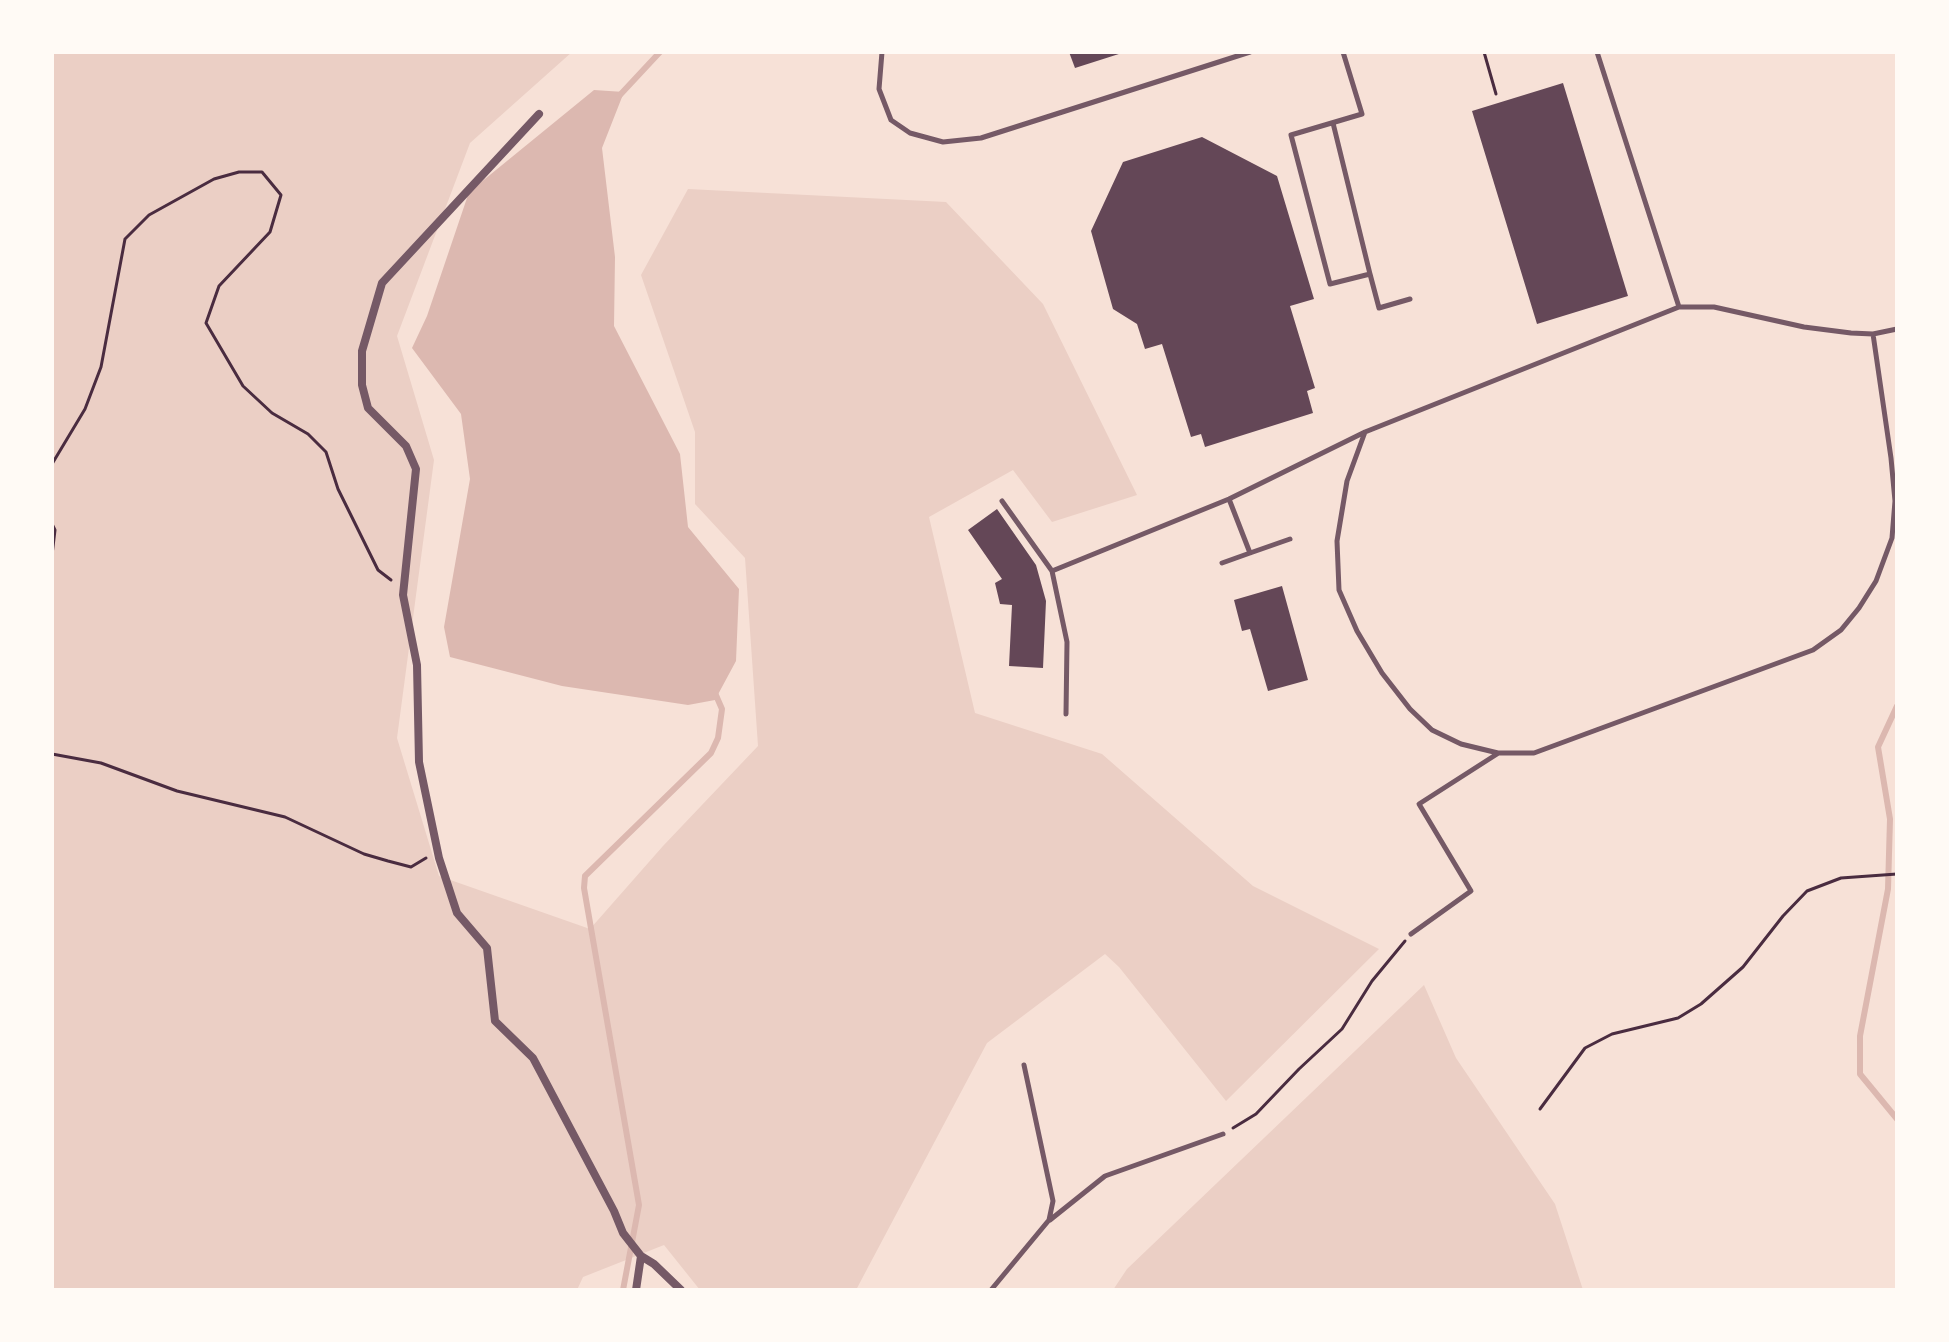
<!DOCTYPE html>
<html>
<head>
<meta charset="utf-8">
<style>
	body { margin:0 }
	#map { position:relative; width:1949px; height:1342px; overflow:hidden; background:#f7e1d7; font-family:"Public Sans",sans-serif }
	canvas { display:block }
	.frame { position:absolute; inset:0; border:54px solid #fffaf5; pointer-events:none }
</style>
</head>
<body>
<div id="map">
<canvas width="1949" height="1342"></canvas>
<div class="frame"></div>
</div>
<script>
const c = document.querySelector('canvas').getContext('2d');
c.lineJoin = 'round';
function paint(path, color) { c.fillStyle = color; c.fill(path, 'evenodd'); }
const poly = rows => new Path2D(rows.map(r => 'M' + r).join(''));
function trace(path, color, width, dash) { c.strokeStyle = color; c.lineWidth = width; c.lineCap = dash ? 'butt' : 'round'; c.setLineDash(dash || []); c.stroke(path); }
paint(poly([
	[52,52,572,52,470,143,397,336,434,460,397,738,439,876,590,929,663,846,758,746,745,558,695,504,695,432,641,275,688,189,946,202,1043,304,1137,495,1052,522,1013,470,929,517,975,713,1102,754,1253,886,1379,949,1226,1101,1119,967,1105,954,987,1043,856,1290,700,1290,664,1245,583,1277,577,1290,52,1290],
	[1424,985,1456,1058,1555,1204,1583,1290,1113,1290,1127,1269]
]), '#ebcfc5');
paint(poly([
	[594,90,624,92,602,148,615,257,614,326,680,454,688,527,739,589,736,661,715,700,688,705,562,686,450,657,444,627,470,479,461,414,412,348,427,316,469,192]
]), '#dcb8b0');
trace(poly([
	[619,96,660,52],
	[1897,706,1878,747,1890,819,1888,889,1860,1036,1860,1074,1897,1119],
	[623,1290,639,1205,584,888,585,876,711,753,718,738,722,709,715,693]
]), '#dcb8b0', 6);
paint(poly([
	[1069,52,1122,52,1122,53,1075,68],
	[1563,83,1628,296,1537,324,1472,111],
	[1202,137,1277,176,1314,299,1290,306,1315,388,1307,391,1313,413,1205,447,1201,434,1191,437,1162,344,1145,349,1137,324,1113,309,1091,231,1123,162],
	[997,509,1036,565,1046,601,1043,668,1009,666,1012,605,1000,604,995,583,1002,579,968,530],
	[1282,586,1308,680,1268,691,1250,629,1242,631,1234,600]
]), '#644757');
trace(poly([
	[1484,52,1496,94],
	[52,464,85,409,101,367,125,239,149,215,214,179,239,172,262,172,281,195,270,232,219,286,206,323,243,386,272,413,308,434,326,452,338,489,378,570,391,580],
	[52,524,55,530,52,555],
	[52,754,101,763,177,791,285,817,364,854,388,861,411,867,426,858],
	[1540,1109,1585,1048,1612,1034,1678,1018,1701,1004,1743,967,1783,916,1807,891,1841,878,1897,874],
	[1233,1128,1256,1114,1299,1069,1342,1029,1372,981,1405,941]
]), '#4a2c40', 3);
trace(poly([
	[882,52,879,89,891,120,910,133,943,142,981,138,1250,52],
	[1597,52,1679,307],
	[1333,123,1370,274,1330,284,1291,135,1362,114,1343,52],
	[1370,274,1379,308,1410,299],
	[1873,334,1891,458,1895,501,1892,538,1876,581,1859,608,1841,630,1813,650,1534,753,1498,753,1461,744,1432,730,1410,709,1382,673,1357,631,1339,590,1337,541,1347,481,1365,432,1679,307,1714,307,1804,327,1851,333,1873,334,1897,329],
	[1229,499,1250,553,1290,539],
	[1002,501,1052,571],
	[1222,563,1250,553],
	[1066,714,1067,642,1052,571,1229,499,1365,432],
	[1411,934,1471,891,1419,804,1497,754],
	[1050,1220,1105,1176,1223,1134],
	[991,1290,1049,1220,1053,1201,1024,1065]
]), '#755966', 5);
trace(poly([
	[539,114,382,283,362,351,362,385,368,408,406,446,416,469,403,595,417,665,419,762,439,858,457,913,487,948,495,1021,533,1058,614,1211,623,1233,641,1256,654,1264,681,1290],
	[636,1290,641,1256]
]), '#755966', 8);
</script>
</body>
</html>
